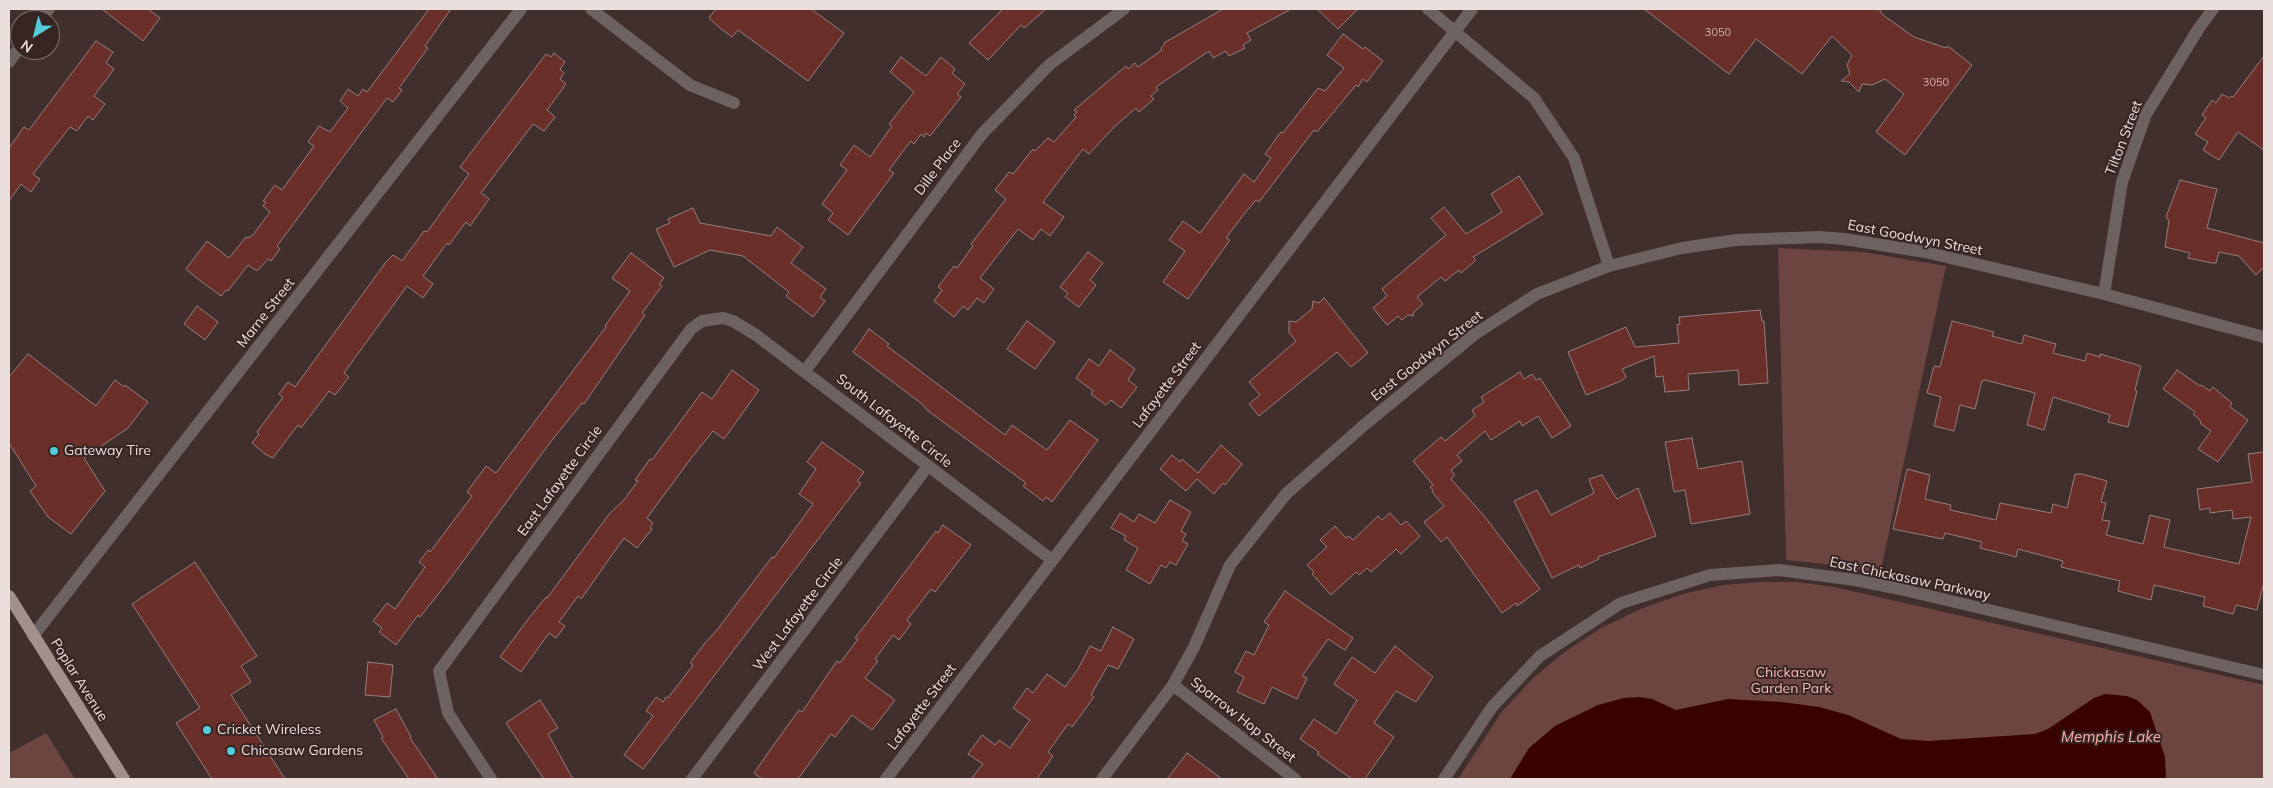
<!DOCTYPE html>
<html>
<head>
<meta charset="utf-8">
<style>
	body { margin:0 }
	#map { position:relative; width:2273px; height:788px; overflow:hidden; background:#402f2d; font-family:Mulish,sans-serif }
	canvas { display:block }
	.frame { position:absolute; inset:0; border:10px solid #ebdfdd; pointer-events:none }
	.north { position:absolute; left:10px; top:10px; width:50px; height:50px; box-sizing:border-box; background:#362523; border:1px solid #7e6f6d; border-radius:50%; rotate:216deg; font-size:14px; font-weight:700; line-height:20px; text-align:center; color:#ebdfdd }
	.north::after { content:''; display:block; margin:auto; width:18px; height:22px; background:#53cbda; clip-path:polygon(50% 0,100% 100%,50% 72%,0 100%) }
</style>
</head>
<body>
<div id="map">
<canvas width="2273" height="788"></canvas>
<div class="frame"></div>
<div class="north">N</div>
</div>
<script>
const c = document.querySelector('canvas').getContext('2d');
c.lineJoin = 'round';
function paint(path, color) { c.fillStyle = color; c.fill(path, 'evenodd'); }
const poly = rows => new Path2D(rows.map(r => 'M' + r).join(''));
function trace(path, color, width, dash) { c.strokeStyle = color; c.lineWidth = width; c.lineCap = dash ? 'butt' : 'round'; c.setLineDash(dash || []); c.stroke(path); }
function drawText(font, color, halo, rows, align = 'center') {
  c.font = font + ' Mulish,sans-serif'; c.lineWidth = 4; c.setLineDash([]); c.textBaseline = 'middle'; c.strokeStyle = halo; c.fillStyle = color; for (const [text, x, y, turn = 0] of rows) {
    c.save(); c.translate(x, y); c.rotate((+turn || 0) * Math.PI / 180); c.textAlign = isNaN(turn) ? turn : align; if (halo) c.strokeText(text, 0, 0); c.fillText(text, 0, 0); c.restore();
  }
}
paint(poly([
	[1778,248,1863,252,1946,266,1880,574,1844,566,1786,560],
	[1760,582,1796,582,1834,587,2264,685,2264,779,1458,779,1501,713,1533,678,1566,651,1601,628,1643,608,1683,594,1724,585],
	[46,733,75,779,9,779,9,753]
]), '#6c4540');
paint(poly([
	[2105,694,2127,696,2137,700,2150,712,2165,757,2166,779,1510,779,1529,748,1555,726,1598,705,1624,698,1639,697,1652,699,1676,710,1728,699,1782,702,1819,707,1848,715,1901,739,1928,741,2035,734,2048,729,2094,698]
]), '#3a0103');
const building = poly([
	[102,9,148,9,160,18,143,41,102,9],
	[429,9,451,9,425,46,428,48,399,88,402,90,393,102,387,98,277,246,280,249,271,261,268,259,257,271,248,265,228,291,226,290,221,296,194,276,186,269,207,241,229,258,246,237,248,238,253,235,270,212,263,206,266,202,263,201,275,185,282,190,314,146,308,142,319,126,330,132,348,108,340,101,348,89,358,96,363,89,367,92,429,9],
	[716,9,811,9,844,33,808,81,738,30,732,37,720,28,709,18,716,9],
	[1003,9,1046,9,1024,28,1021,25,988,60,969,43,1003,9],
	[1223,9,1291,9,1247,33,1251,40,1243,45,1245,48,1229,56,1226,51,1213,58,1209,51,1156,87,1158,90,1151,96,1154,99,1139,112,1136,108,1114,127,1089,154,1083,149,1043,202,1064,217,1050,236,1041,229,1033,240,1018,229,980,278,994,289,984,303,977,298,968,310,963,306,954,317,934,301,942,290,938,287,954,266,957,268,973,246,971,244,1006,199,995,190,1009,172,1013,174,1033,149,1035,151,1048,138,1054,142,1076,117,1074,115,1077,112,1074,110,1126,66,1128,69,1135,63,1138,67,1162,50,1161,48,1165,44,1164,43,1223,9],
	[1317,9,1358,9,1338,29,1317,9],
	[1644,9,1879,9,1883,15,1914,37,1946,48,1948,46,1972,65,1905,155,1876,132,1904,94,1885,79,1872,85,1862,84,1859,92,1849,82,1841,81,1850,74,1847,65,1852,55,1832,36,1802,74,1756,39,1729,74,1644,9],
	[1343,34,1363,49,1365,47,1383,61,1367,82,1363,79,1358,87,1356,85,1317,132,1314,130,1259,202,1256,200,1244,214,1226,238,1230,240,1188,299,1163,282,1185,251,1169,240,1183,221,1200,233,1244,174,1254,182,1271,158,1265,154,1281,132,1283,133,1318,88,1325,91,1344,68,1327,55,1343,34],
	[96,41,113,52,106,63,114,69,94,96,105,104,93,120,88,116,77,131,70,127,33,174,40,179,31,192,21,184,9,201,9,148,24,127,29,130,96,41],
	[554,53,565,62,560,69,564,73,560,79,566,84,547,110,555,117,544,131,533,124,499,169,481,193,489,199,470,226,466,222,449,245,447,243,423,276,433,284,423,298,407,286,344,373,349,377,335,395,329,391,301,428,298,425,273,458,265,454,252,443,259,434,257,432,283,397,279,394,288,382,295,387,386,262,393,255,402,261,424,231,427,232,469,174,460,167,546,54,551,57,554,53],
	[2264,56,2264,150,2238,132,2219,160,2203,150,2208,142,2195,134,2206,118,2202,115,2212,100,2216,103,2222,94,2229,98,2231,96,2233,97,2264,56],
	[901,57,926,76,941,57,955,69,952,73,965,84,957,94,961,97,930,136,926,133,924,137,921,134,914,144,911,141,907,146,889,170,894,173,848,235,828,220,833,213,822,204,847,170,840,165,854,145,870,157,892,126,889,124,914,92,890,72,901,57],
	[1519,176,1543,214,1473,257,1476,260,1461,273,1459,270,1445,281,1441,277,1417,297,1423,304,1414,312,1413,316,1408,315,1402,320,1398,316,1387,325,1373,308,1387,296,1382,289,1446,235,1431,218,1444,207,1466,234,1502,212,1491,194,1519,176],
	[2180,180,2217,189,2207,228,2264,243,2264,267,2256,275,2239,256,2219,252,2216,263,2212,263,2188,258,2190,253,2165,247,2169,221,2166,217,2180,180],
	[693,208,700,223,771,236,777,227,803,247,791,263,826,289,820,297,825,301,813,317,786,296,789,292,743,256,710,250,674,267,656,229,670,223,668,219,693,208],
	[1088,252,1103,263,1090,280,1096,285,1079,307,1065,297,1068,293,1060,287,1088,252],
	[631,253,664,278,659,284,662,286,642,313,645,315,584,404,582,403,549,444,447,583,420,617,418,615,396,645,379,632,382,628,373,621,387,603,395,609,425,567,419,562,428,550,430,552,472,496,467,492,486,466,496,473,606,327,605,326,630,291,612,278,631,253],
	[1324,298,1368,353,1351,367,1337,352,1259,416,1249,404,1260,395,1249,382,1296,341,1289,333,1289,321,1296,322,1312,309,1313,301,1319,303,1324,298],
	[197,306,218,322,205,340,184,324,197,306],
	[1760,310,1762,321,1764,321,1768,383,1739,385,1738,370,1688,374,1689,390,1665,392,1663,376,1656,377,1654,356,1622,369,1626,377,1621,381,1586,395,1568,352,1626,327,1635,347,1679,343,1677,325,1680,324,1679,317,1760,310],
	[1027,321,1055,342,1035,369,1007,349,1027,321],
	[1952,321,1994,332,1992,336,2022,344,2024,335,2056,344,2053,353,2085,361,2087,353,2100,357,2100,354,2141,366,2135,390,2137,391,2128,427,2108,422,2110,415,2053,397,2044,430,2027,425,2035,393,1985,380,1982,381,1975,409,1960,405,1954,431,1934,426,1941,397,1927,393,1934,366,1940,367,1952,321],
	[869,329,889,344,887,346,1005,435,1012,425,1047,450,1070,420,1098,440,1052,502,1046,497,1043,501,1023,486,1026,483,927,410,922,404,853,352,869,329],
	[1110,350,1135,369,1128,380,1137,387,1121,408,1111,400,1106,405,1091,394,1093,391,1076,378,1089,359,1099,366,1110,350],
	[28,354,96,406,115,380,124,387,125,385,148,402,128,428,84,458,105,491,71,534,48,517,30,491,36,486,9,443,9,377,28,354],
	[732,370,759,390,724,439,713,431,692,457,647,518,653,523,650,528,652,529,637,548,624,538,581,599,578,596,559,622,565,626,556,638,549,633,521,672,500,657,529,618,546,597,547,598,610,513,623,501,638,481,635,480,650,459,652,460,702,392,712,399,732,370],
	[2177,370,2200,386,2201,385,2210,391,2213,387,2232,403,2230,407,2248,420,2218,462,2198,449,2211,431,2201,424,2200,420,2193,414,2195,412,2163,389,2177,370],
	[1520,372,1524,379,1532,374,1536,380,1540,378,1571,426,1552,438,1538,416,1522,426,1520,421,1491,440,1485,431,1457,455,1462,461,1451,470,1455,475,1451,479,1485,517,1540,589,1517,606,1516,603,1502,613,1447,537,1441,542,1424,522,1444,506,1432,492,1433,490,1430,487,1433,485,1413,461,1441,437,1445,441,1475,416,1472,410,1484,402,1481,397,1520,372],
	[1692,438,1698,469,1742,461,1750,514,1691,524,1685,490,1674,492,1665,442,1692,438],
	[822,442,864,472,857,481,861,483,643,769,624,755,653,716,646,711,656,697,663,702,666,697,668,698,693,665,690,663,705,643,717,630,772,557,774,558,813,504,799,494,816,469,807,462,822,442],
	[1221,445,1242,464,1225,485,1223,483,1214,494,1197,479,1186,491,1160,469,1172,455,1180,462,1182,459,1198,473,1221,445],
	[2264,452,2264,582,2257,610,2236,605,2233,614,2203,606,2205,597,2154,585,2151,600,2118,591,2120,581,2061,567,2063,561,2018,549,2016,557,2005,554,1980,548,1982,542,1945,533,1943,539,1893,529,1907,469,1930,475,1925,499,1951,505,1950,510,1996,520,2000,503,2051,513,2053,504,2067,508,2075,474,2082,474,2107,481,2101,502,2106,503,2102,520,2110,521,2106,535,2143,544,2150,515,2170,520,2164,547,2239,564,2251,517,2233,519,2232,510,2210,513,2210,508,2200,510,2197,489,2252,482,2248,454,2264,452],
	[1602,475,1617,499,1638,488,1656,536,1598,557,1599,559,1580,568,1579,565,1552,578,1514,501,1537,490,1551,515,1594,493,1589,479,1602,475],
	[1170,500,1191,512,1181,531,1186,534,1182,541,1188,544,1176,565,1170,562,1166,568,1161,565,1150,584,1126,570,1138,548,1124,540,1126,536,1111,528,1120,513,1134,522,1139,514,1155,523,1170,500],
	[1390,513,1401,525,1406,521,1420,536,1401,554,1396,549,1371,572,1367,568,1359,575,1356,572,1331,595,1312,574,1314,572,1307,565,1327,547,1320,540,1335,526,1346,538,1349,536,1353,540,1378,516,1382,520,1390,513],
	[943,525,971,545,935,592,931,589,907,620,911,624,899,640,893,635,875,659,878,661,865,678,895,700,872,730,852,715,835,737,831,734,798,779,762,779,754,773,775,743,799,710,802,712,837,661,840,663,858,639,855,638,866,624,936,531,938,533,943,525],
	[195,562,257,656,241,666,251,682,231,695,285,779,212,779,176,723,200,708,132,604,195,562],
	[1285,591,1353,638,1345,650,1328,639,1302,676,1307,678,1297,699,1272,687,1264,704,1237,692,1244,677,1235,672,1246,651,1254,655,1269,625,1264,622,1285,591],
	[1113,627,1134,639,1118,669,1108,665,1091,695,1094,697,1072,727,1068,724,1048,752,1053,756,1037,779,971,779,983,764,968,754,982,735,995,745,999,740,1010,748,1030,720,1013,708,1027,688,1033,693,1047,674,1065,687,1078,669,1090,646,1101,651,1113,627],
	[1395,646,1433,677,1416,702,1396,691,1374,723,1394,737,1365,779,1352,779,1317,754,1319,752,1300,739,1314,719,1336,734,1357,700,1334,684,1352,657,1375,673,1395,646],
	[368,662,393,665,390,697,365,695,368,662],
	[540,700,558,728,548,734,573,779,544,779,506,723,540,700],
	[396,709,411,737,410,738,438,779,409,779,381,738,383,737,374,720,396,709],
	[1187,753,1222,779,1167,779,1187,753]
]);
paint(building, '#6b2f2a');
trace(building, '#947f7d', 1);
trace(poly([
	[591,9,690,85,734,103],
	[1428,9,1534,98,1574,158,1609,266],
	[40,20,49,9],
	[9,62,20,47],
	[2104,294,2122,182,2146,114,2199,28,2213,9],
	[805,371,982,134,1049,65,1124,9],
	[33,636,521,9],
	[1173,685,1295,779],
	[491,779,448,713,439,671,691,329,702,321,723,318,733,321,756,335,1052,560],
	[692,779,928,466],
	[886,779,1472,9],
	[1102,779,1173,685,1194,647,1230,565,1286,494,1363,426,1475,334,1537,294,1609,266,1682,248,1736,240,1819,237,1844,239,1925,252,2104,294,2264,337],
	[1444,779,1492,707,1540,656,1621,603,1710,575,1779,570,1855,580,1900,589,2264,675]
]), '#6c6261', 12);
trace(poly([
	[9,596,124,779]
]), '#a2908d', 12);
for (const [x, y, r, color] of [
	[54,451,5,"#53cbda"],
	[207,730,5,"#53cbda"],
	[231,751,5,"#53cbda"]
]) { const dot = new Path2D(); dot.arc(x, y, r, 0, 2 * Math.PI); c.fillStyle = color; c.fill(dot); trace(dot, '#362523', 2); }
drawText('11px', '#cbb3b0', null, [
	["3050",1718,33],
	["3050",1936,83]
]);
drawText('14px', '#ebdfdd', '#362523', [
	["Tilton Street",2124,138,-69],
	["Dille Place",938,167,-53],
	["East Goodwyn Street",1915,238,11],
	["Marne Street",266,313,-52],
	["East Goodwyn Street",1427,356,-38],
	["Lafayette Street",1167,385,-53],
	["South Lafayette Circle",894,421,38],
	["East Lafayette Circle",560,481,-54],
	["East Chickasaw Parkway",1910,579,12],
	["West Lafayette Circle",798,614,-53],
	["Poplar Avenue",79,680,58],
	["Lafayette Street",922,707,-53],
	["Sparrow Hop Street",1243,720,38]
]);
drawText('14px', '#ebdfdd', '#362523', [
	["Gateway Tire",64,451],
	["Cricket Wireless",217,730],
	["Chicasaw Gardens",241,751]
], 'left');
drawText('14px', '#f7bcb4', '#362523', [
	["Chickasaw",1791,673],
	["Garden Park",1791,689]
]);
drawText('italic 15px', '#feb0a7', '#362523', [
	["Memphis Lake",2111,737]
]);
</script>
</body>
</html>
